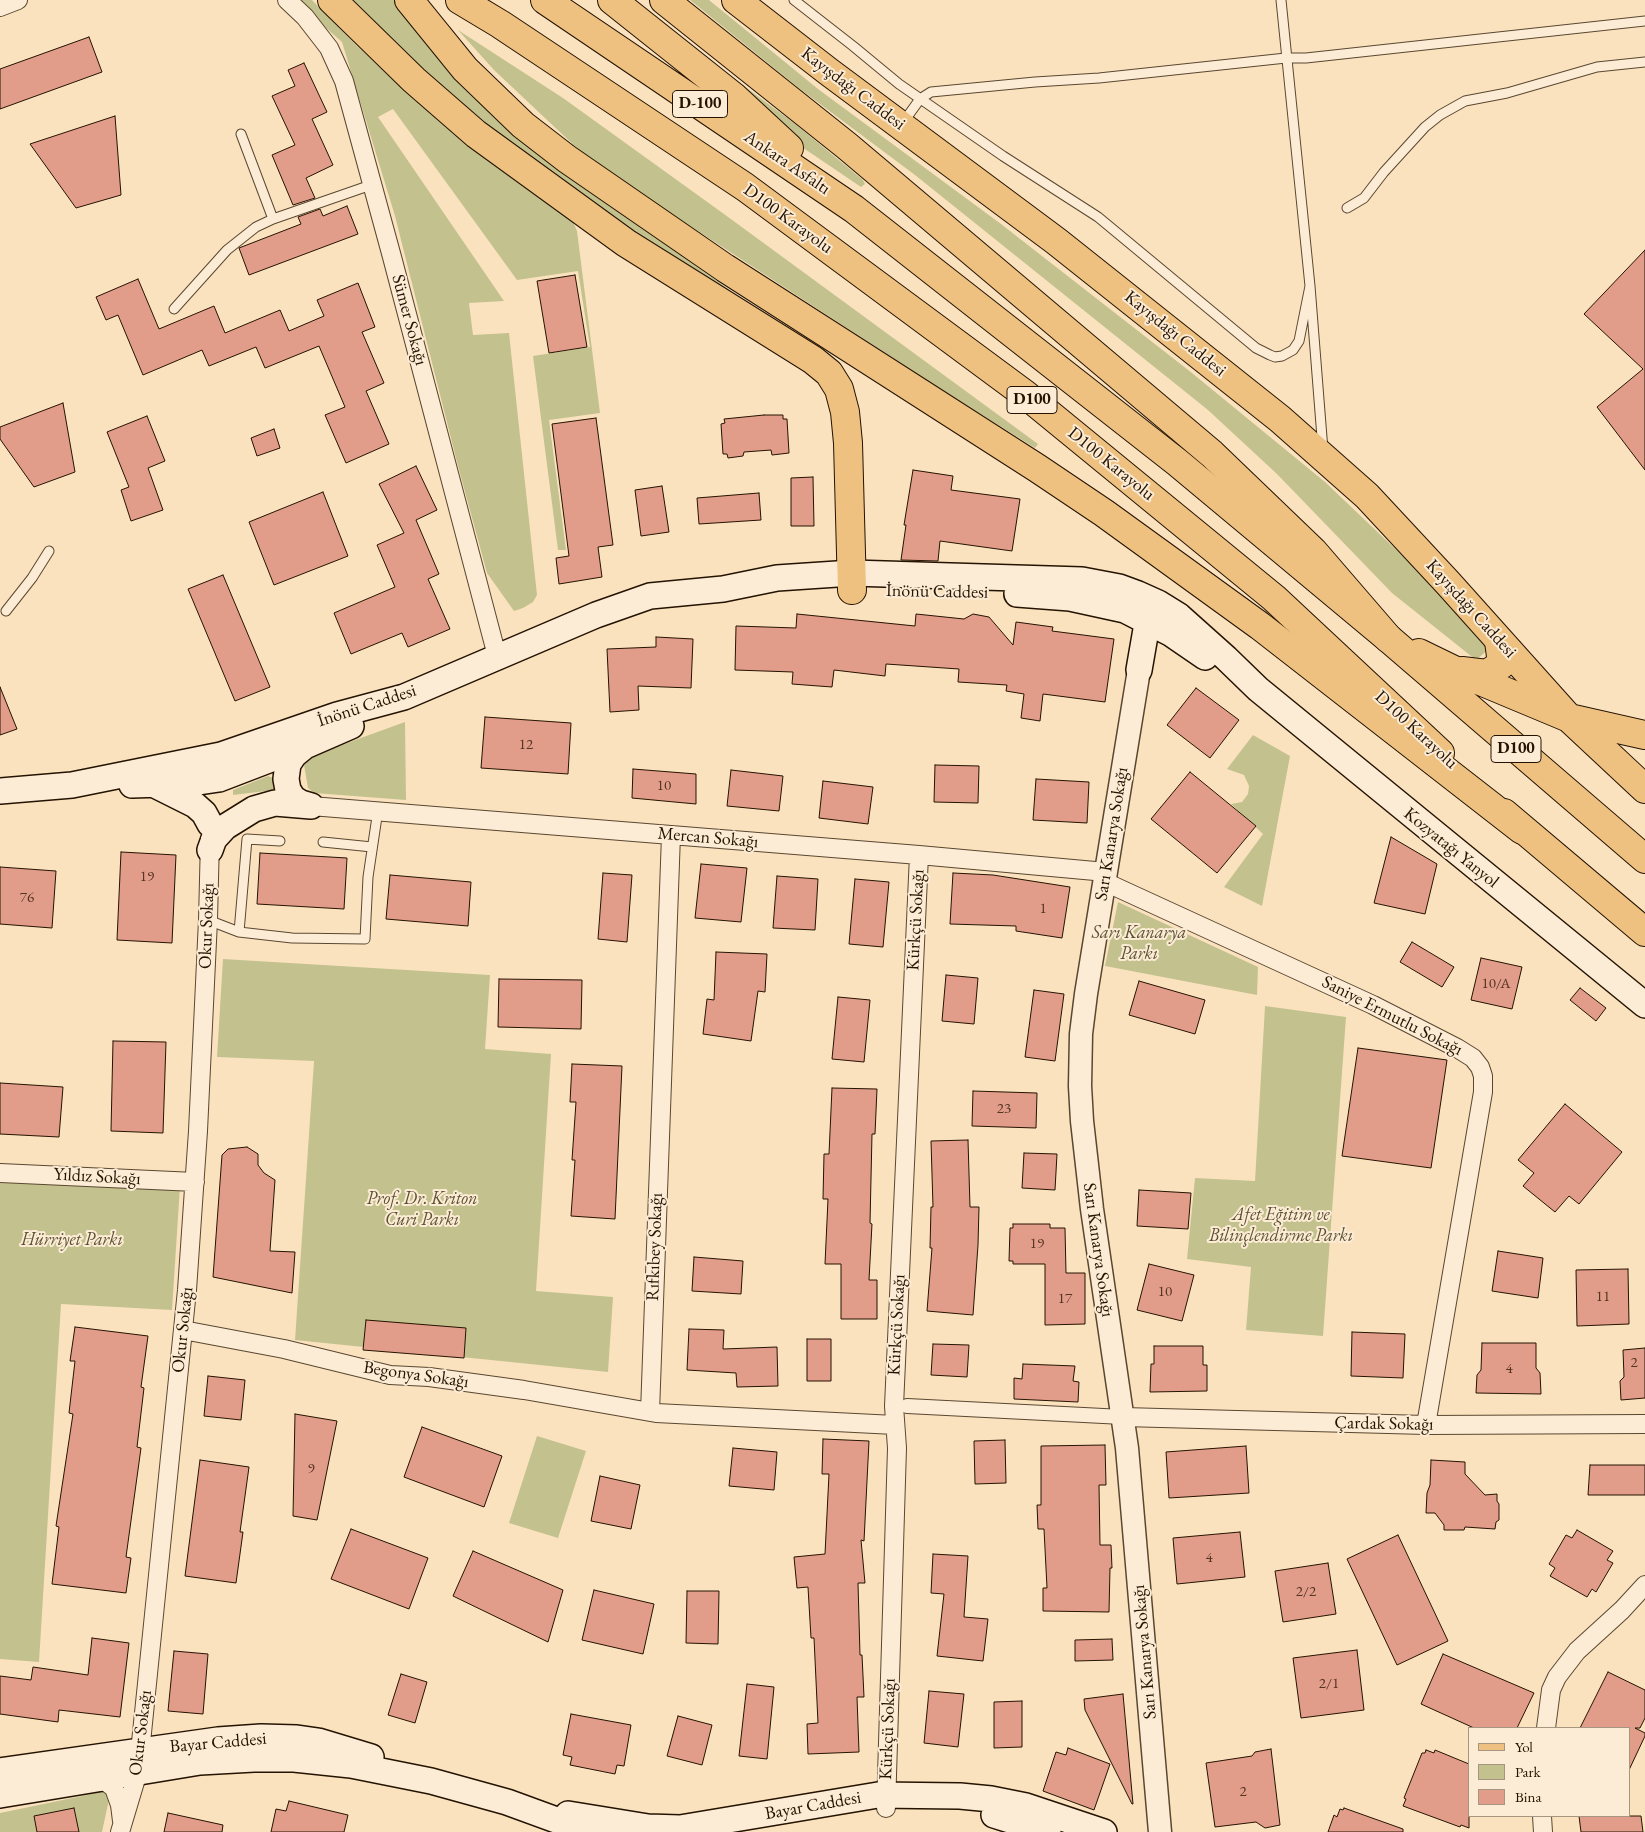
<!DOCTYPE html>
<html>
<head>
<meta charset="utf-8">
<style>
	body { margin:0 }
	#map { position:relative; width:1645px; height:1832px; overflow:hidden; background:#fbe2bf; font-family:"EB Garamond",serif }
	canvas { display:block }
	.legend { position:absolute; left:1468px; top:1727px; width:162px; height:90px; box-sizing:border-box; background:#fcecd5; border:1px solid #a69580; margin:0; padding:6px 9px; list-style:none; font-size:15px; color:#241300 }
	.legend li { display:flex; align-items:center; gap:10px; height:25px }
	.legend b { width:25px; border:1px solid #a69580 }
</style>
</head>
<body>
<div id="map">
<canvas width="1645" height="1832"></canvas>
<ul class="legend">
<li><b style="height:6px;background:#eec180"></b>Yol</li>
<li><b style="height:14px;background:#c3c28f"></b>Park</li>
<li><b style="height:14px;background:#e29c8a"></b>Bina</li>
</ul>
</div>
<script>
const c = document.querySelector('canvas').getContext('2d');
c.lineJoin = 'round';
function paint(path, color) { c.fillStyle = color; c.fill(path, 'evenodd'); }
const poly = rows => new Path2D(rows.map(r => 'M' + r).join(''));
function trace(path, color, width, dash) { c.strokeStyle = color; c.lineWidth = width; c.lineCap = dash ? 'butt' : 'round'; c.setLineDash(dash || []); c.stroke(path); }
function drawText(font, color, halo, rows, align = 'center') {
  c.font = font + ' "EB Garamond",serif'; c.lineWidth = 4; c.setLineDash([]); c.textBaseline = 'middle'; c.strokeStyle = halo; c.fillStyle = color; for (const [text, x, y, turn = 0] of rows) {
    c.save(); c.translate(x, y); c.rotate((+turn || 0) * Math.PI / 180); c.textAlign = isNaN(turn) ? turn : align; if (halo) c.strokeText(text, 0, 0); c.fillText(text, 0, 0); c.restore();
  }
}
paint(poly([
	[294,0,312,0,357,46,417,101,465,143,573,222,577,231,600,413,549,420,566,550,558,550,533,356,590,347,578,271,517,280,393,109,378,117,504,301,469,303,473,335,509,333,537,595,533,602,523,608,514,611,487,573,458,466,395,216,342,42],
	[345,0,400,0,571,177,731,291,794,332,793,335,681,269,464,114],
	[690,0,709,0,818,89,1001,224,1192,373,1325,482,1407,560,1490,648,1476,660,1392,593,1277,474,1208,410,915,175,800,89],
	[458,30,563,98,724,214,1038,444,1035,448,933,384,624,183,580,151,494,70],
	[740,83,794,123,863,180,865,184,861,187,790,139,738,85],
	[405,722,406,800,314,793,308,788,303,759],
	[1253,735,1290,756,1262,906,1224,887,1263,834,1231,804,1242,802,1248,794,1249,786,1244,775,1227,769],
	[268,776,273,778,274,790,233,795,233,790],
	[1118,902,1258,967,1257,995,1105,966],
	[223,959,490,975,485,1049,551,1054,536,1291,613,1297,608,1372,295,1340,314,1061,217,1057],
	[1265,1006,1346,1017,1323,1336,1246,1330,1251,1267,1187,1259,1195,1178,1255,1181],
	[0,1173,180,1186,172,1310,61,1304,39,1662,0,1659],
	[537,1436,586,1451,558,1538,509,1523],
	[111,1790,102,1832,0,1832,0,1813]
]), '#c3c28f');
const building = poly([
	[89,37,102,72,0,109,0,69,89,37],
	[304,63,327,112,312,119,333,165,306,178,315,198,293,205,272,155,295,145,272,96,295,86,288,70,304,63],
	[115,116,121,195,76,208,30,144,115,116],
	[347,206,358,234,249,275,239,248,301,224,298,217,320,209,323,216,347,206],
	[1645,250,1645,470,1597,407,1643,369,1584,314,1645,250],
	[575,275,587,347,549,353,537,281,575,275],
	[138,279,159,329,214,306,225,333,280,310,289,331,324,316,317,300,358,283,375,327,362,332,384,383,366,391,389,444,346,463,325,415,345,407,319,346,265,368,256,347,209,366,202,350,143,375,118,315,106,320,96,297,138,279],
	[63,403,75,472,34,487,0,439,0,427,63,403],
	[764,415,783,415,783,419,787,419,789,453,772,455,771,450,744,452,743,456,728,458,727,454,723,454,721,424,725,423,724,419,764,415],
	[147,416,165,461,148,468,163,510,131,521,121,490,129,487,107,432,147,416],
	[596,418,613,545,598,547,602,577,559,584,556,558,569,556,552,424,596,418],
	[274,429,280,448,257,456,251,438,274,429],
	[416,466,437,510,416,520,439,574,428,579,450,629,408,647,402,633,351,654,334,613,395,587,377,545,404,533,379,484,416,466],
	[913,470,953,476,951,490,1020,499,1012,551,940,541,938,561,901,560,906,525,904,525,913,470],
	[813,477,814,526,791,526,791,478,813,477],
	[662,486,669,532,641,536,635,490,662,486],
	[323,492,348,556,274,585,249,522,323,492],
	[759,493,761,520,699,524,697,498,759,493],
	[223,575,270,687,235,701,188,589,223,575],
	[797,614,915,626,916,614,964,619,973,614,989,617,1013,645,1016,622,1053,627,1052,631,1114,639,1105,702,1043,694,1040,721,1021,718,1024,694,1006,691,1007,685,958,682,959,669,886,664,885,676,834,670,832,687,792,684,793,672,735,670,736,626,796,628,797,614],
	[656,637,693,639,691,688,638,686,639,710,610,712,607,649,656,647,656,637],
	[0,687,17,729,0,735,0,687],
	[1196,688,1239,720,1210,758,1167,725,1196,688],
	[485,717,571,723,568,774,481,768,485,717],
	[935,765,979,766,978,803,934,802,935,765],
	[633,769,696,774,696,804,632,798,633,769],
	[731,770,783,776,779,811,727,806,731,770],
	[1190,772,1256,826,1217,873,1151,819,1190,772],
	[1036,779,1089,782,1087,823,1033,820,1036,779],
	[823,781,873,787,868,824,819,818,823,781],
	[1391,837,1437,864,1425,914,1374,903,1391,837],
	[121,852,176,855,172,943,117,940,121,852],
	[260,853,347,858,344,909,257,904,260,853],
	[701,864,747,868,741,922,695,918,701,864],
	[0,867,56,871,52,928,0,924,0,867],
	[603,873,632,875,627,942,598,939,603,873],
	[953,873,993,875,1070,887,1062,938,1016,931,1016,926,950,924,953,873],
	[390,875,471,882,468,926,386,919,390,875],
	[777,876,818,879,815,930,773,928,777,876],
	[855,879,889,882,883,947,849,944,855,879],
	[1412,942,1454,967,1442,987,1400,962,1412,942],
	[716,952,767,954,765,992,758,991,751,1041,703,1034,707,999,714,1000,716,952],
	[1481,958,1522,967,1512,1009,1471,1000,1481,958],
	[946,975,978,978,974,1024,942,1021,946,975],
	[499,979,582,980,581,1029,498,1027,499,979],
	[1139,981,1205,1000,1195,1034,1129,1015,1139,981],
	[1580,988,1606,1008,1596,1021,1570,1000,1580,988],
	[1034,990,1064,994,1055,1061,1025,1057,1034,990],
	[838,997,870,1000,864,1062,832,1059,838,997],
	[113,1041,166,1042,163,1133,111,1131,113,1041],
	[1358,1048,1447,1060,1431,1168,1342,1156,1358,1048],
	[572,1064,622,1066,615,1219,571,1216,575,1160,572,1160,576,1102,570,1102,572,1064],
	[0,1083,63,1087,59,1137,0,1134,0,1083],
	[832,1088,877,1089,875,1134,872,1134,870,1223,872,1224,869,1280,877,1280,877,1319,841,1319,841,1264,825,1264,828,1199,823,1199,824,1154,829,1154,832,1088],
	[973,1091,1037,1093,1036,1128,972,1126,973,1091],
	[1565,1104,1622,1152,1579,1204,1569,1196,1555,1212,1523,1186,1534,1173,1518,1160,1565,1104],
	[968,1140,970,1207,979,1207,978,1245,973,1315,927,1311,932,1248,930,1248,931,1207,933,1207,931,1141,968,1140],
	[247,1147,258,1154,258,1165,264,1173,275,1180,270,1251,295,1252,292,1293,213,1277,222,1155,228,1149,247,1147],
	[1024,1153,1057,1154,1055,1190,1022,1188,1024,1153],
	[1139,1190,1191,1193,1188,1229,1137,1226,1139,1190],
	[1013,1224,1050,1224,1050,1228,1065,1228,1066,1273,1085,1273,1085,1324,1045,1325,1045,1264,1013,1264,1013,1261,1009,1261,1010,1228,1013,1228,1013,1224],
	[1498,1251,1543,1258,1538,1298,1492,1291,1498,1251],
	[694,1257,743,1261,741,1294,692,1291,694,1257],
	[1149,1264,1194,1275,1182,1321,1137,1310,1149,1264],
	[1628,1269,1629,1324,1577,1326,1576,1270,1628,1269],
	[366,1320,466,1328,464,1358,363,1350,366,1320],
	[75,1327,148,1336,141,1387,144,1388,137,1447,141,1448,126,1557,131,1558,126,1593,52,1584,59,1527,56,1526,73,1414,69,1413,75,1361,70,1361,75,1327],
	[689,1329,724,1330,723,1349,777,1347,778,1386,737,1387,736,1373,687,1370,689,1329],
	[1352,1332,1405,1334,1403,1378,1351,1376,1352,1332],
	[807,1339,831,1339,831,1381,807,1381,807,1339],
	[1482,1343,1536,1343,1536,1368,1540,1373,1541,1394,1476,1393,1477,1375,1481,1370,1482,1343],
	[933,1344,969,1345,967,1377,931,1375,933,1344],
	[1154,1346,1203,1346,1203,1365,1207,1365,1207,1391,1150,1392,1151,1364,1154,1364,1154,1346],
	[1645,1348,1645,1398,1621,1400,1620,1381,1624,1377,1623,1350,1645,1348],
	[1023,1364,1075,1366,1073,1381,1079,1382,1078,1402,1014,1399,1014,1378,1022,1379,1023,1364],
	[208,1376,245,1380,241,1420,204,1416,208,1376],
	[295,1414,337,1421,317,1520,293,1516,295,1414],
	[422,1427,502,1456,484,1507,404,1477,422,1427],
	[823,1439,869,1441,864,1541,861,1540,865,1583,858,1583,860,1655,862,1655,864,1697,857,1697,859,1752,808,1754,807,1724,818,1723,814,1638,811,1638,808,1587,797,1588,794,1557,825,1554,829,1474,822,1474,823,1439],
	[1005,1440,1006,1483,975,1484,974,1441,1005,1440],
	[1105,1445,1106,1485,1099,1485,1100,1545,1111,1545,1112,1568,1110,1568,1109,1612,1043,1611,1043,1588,1047,1588,1044,1529,1038,1529,1037,1505,1041,1505,1041,1446,1105,1445],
	[1246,1446,1249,1493,1169,1498,1166,1452,1246,1446],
	[733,1448,777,1452,774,1490,729,1486,733,1448],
	[200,1460,249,1467,240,1532,243,1532,236,1583,185,1576,200,1460],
	[1431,1460,1465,1462,1465,1474,1485,1495,1497,1494,1497,1501,1499,1504,1499,1520,1496,1522,1495,1529,1465,1527,1464,1530,1444,1530,1444,1525,1435,1513,1426,1513,1427,1493,1430,1485,1431,1460],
	[1590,1465,1645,1465,1645,1495,1588,1495,1590,1465],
	[600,1476,640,1485,631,1529,591,1521,600,1476],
	[351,1529,428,1558,409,1609,331,1579,351,1529],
	[1577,1530,1613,1551,1607,1560,1613,1563,1596,1592,1592,1589,1587,1597,1550,1576,1555,1568,1549,1564,1566,1535,1572,1538,1577,1530],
	[1240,1532,1245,1577,1177,1584,1173,1538,1240,1532],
	[1398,1535,1448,1641,1397,1665,1347,1559,1398,1535],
	[473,1551,563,1590,548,1642,453,1596,473,1551],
	[933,1554,968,1556,964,1617,988,1619,983,1661,937,1656,944,1594,931,1593,933,1554],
	[1328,1563,1336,1614,1283,1622,1275,1571,1328,1563],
	[594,1590,654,1604,643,1654,582,1640,594,1590],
	[687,1591,719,1591,718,1644,686,1643,687,1591],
	[92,1638,129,1643,120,1717,59,1710,58,1722,0,1714,0,1676,31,1680,33,1667,88,1675,92,1638],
	[1112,1639,1113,1660,1075,1661,1075,1640,1112,1639],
	[1357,1650,1364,1710,1301,1718,1293,1658,1357,1650],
	[174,1651,208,1654,203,1714,168,1711,174,1651],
	[1443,1654,1534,1693,1517,1728,1474,1728,1421,1704,1443,1654],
	[1608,1672,1645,1690,1645,1718,1640,1728,1635,1728,1645,1733,1645,1736,1629,1770,1629,1728,1580,1728,1608,1672],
	[401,1674,427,1682,415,1723,388,1715,401,1674],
	[747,1684,774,1687,767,1759,739,1756,747,1684],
	[929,1691,964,1694,958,1747,924,1743,929,1691],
	[1123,1694,1133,1804,1132,1804,1085,1710,1084,1699,1123,1694],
	[1022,1701,1022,1747,994,1748,994,1702,1022,1701],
	[571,1714,631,1725,624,1766,617,1765,615,1774,570,1765,572,1757,563,1755,571,1714],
	[678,1716,712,1725,702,1765,667,1756,678,1716],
	[1068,1748,1110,1764,1094,1810,1043,1791,1056,1752,1066,1755,1068,1748],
	[1271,1749,1280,1825,1265,1828,1256,1822,1215,1827,1206,1763,1252,1756,1255,1752,1271,1749],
	[1426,1750,1434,1753,1435,1750,1469,1764,1469,1828,1461,1825,1460,1827,1403,1806,1406,1799,1404,1798,1422,1753,1425,1753,1426,1750],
	[289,1801,348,1815,344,1832,271,1832,276,1809,286,1811,289,1801],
	[74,1808,79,1832,37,1832,34,1816,74,1808],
	[1344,1808,1403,1829,1403,1832,1328,1832,1334,1815,1337,1817,1340,1809,1343,1810,1344,1808],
	[168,1813,223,1825,222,1832,164,1832,168,1813],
	[1579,1816,1641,1816,1643,1832,1581,1832,1579,1816]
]);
paint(building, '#e29c8a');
trace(building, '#241300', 1);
const service = poly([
	[794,0,853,46,899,84,1003,156,1098,217,1256,348,1270,355,1275,357,1282,356,1293,350,1299,341,1310,286],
	[1281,0,1310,286,1323,450],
	[902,124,920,99,931,92,1035,82,1099,78,1286,58,1306,58,1645,21],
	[241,134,273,219],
	[1347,208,1364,198,1384,172,1425,127,1440,115,1465,101,1507,93,1597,67,1645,62],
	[174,309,227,250,256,227,273,219,371,185],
	[6,611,32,578,49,551],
	[323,842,372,847],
	[208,920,239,932,292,938,365,939,368,877,378,810],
	[239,932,247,839,280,841]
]);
const pedestrian = poly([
	[907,1406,1123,1417]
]);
const minor = poly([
	[287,0,305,17,329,48,344,81,392,257,497,656],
	[0,7,18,0],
	[311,806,919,855,1106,872],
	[1105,882,1373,1005,1457,1048,1473,1058,1480,1067,1483,1076,1483,1092,1426,1425],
	[0,1173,195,1182],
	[183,1330,284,1349,390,1375,429,1377,524,1390,656,1413,895,1425],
	[650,1412,671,835],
	[1123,1417,1426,1425,1645,1424],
	[1546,1728,1551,1690,1557,1677,1577,1651,1622,1610,1645,1585],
	[94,1780,106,1782,114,1788,120,1805,122,1821],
	[886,1808,897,1448,894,1406,919,855],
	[1542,1816,1543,1832],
	[120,1832,138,1772,187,1290,198,1131,208,920,210,839]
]);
const tertiary = poly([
	[1139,670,1086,994,1081,1034,1080,1086,1082,1121,1092,1209,1127,1448,1160,1832]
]);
const secondary = poly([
	[1017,594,1070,598,1125,610,1170,633,1205,657],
	[1139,670,1148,618,1144,607],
	[305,746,294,755,288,764,286,779,288,790,293,798,301,803,311,806],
	[132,785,192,783,219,779,305,746,351,726],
	[157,786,195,805,204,813,210,824],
	[0,791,72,785,221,755,337,715,404,697,596,615,650,596,723,589,777,578,852,573,1082,580,1119,587,1138,594,1158,603,1179,616,1226,658,1258,689,1645,1005],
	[210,850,214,839,225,827,254,809,275,803,311,806],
	[0,1771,218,1740,261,1737,297,1738,318,1741,371,1757],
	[0,1795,200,1762,254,1759,294,1759,351,1765,431,1781,507,1802,589,1832],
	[568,1814,648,1827,680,1828,878,1795,960,1796,991,1799,1026,1806,1104,1832],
	[994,1815,1048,1832]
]);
const primary = poly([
	[736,0,829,72,1056,241,1280,419,1367,496,1448,583,1569,718,1645,735]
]);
const trunk = poly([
	[332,0,414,80,476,134,626,243,813,360,829,373,839,389,845,412,848,443,852,590],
	[460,0,500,24,745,187,1026,395,1274,598,1440,753],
	[545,0,854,209,1178,463,1388,638,1645,859],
	[612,0,734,97,789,148],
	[1419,653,1454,670,1569,718,1645,789],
	[1462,671,1487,674,1502,664,1499,641],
	[1504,813,1645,932]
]);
const motorway = poly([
	[409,0,465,69,523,125,567,159,725,268,1037,468,1104,513,1260,626,1522,830],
	[664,0,847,146,1212,454,1313,551,1388,638]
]);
trace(service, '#5a4730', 11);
trace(pedestrian, '#5a4730', 16);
trace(minor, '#5a4730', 20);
trace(tertiary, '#5a4730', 25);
trace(secondary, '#241300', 28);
trace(primary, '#241300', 30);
trace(trunk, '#241300', 30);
trace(motorway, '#241300', 30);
trace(service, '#fcecd5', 9);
trace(pedestrian, '#fcecd5', 14);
trace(minor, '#fcecd5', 18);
trace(tertiary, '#fcecd5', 22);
trace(secondary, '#fcecd5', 25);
trace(primary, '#eec180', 28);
trace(trunk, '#eec180', 28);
trace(motorway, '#eec180', 28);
drawText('15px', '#543522', null, [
	["12",526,745],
	["10",664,786],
	["19",147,877],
	["76",27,898],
	["1",1043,909],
	["10/A",1496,984],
	["23",1004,1109],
	["19",1037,1244],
	["10",1165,1292],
	["11",1603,1297],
	["17",1065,1299],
	["2",1634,1363],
	["4",1509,1369],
	["9",311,1469],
	["4",1209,1558],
	["2/2",1306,1592],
	["2/1",1329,1684],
	["2",1243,1792]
]);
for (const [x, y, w] of [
	[700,104,55],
	[1032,400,50],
	[1516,749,50]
]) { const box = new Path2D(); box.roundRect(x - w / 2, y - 13.5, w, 27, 4); c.fillStyle = '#fcecd5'; c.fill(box); trace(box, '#241300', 1); }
drawText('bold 16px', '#241300', null, [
	["D-100",700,104],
	["D100",1032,400],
	["D100",1516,749]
]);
drawText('18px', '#241300', '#fcecd5', [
	["Kayışdağı Caddesi",853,89,37],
	["Ankara Asfaltı",787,163,34],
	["D100 Karayolu",788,219,36],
	["Sümer Sokağı",409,320,75],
	["Kayışdağı Caddesi",1175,334,39],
	["D100 Karayolu",1111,464,39],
	["İnönü Caddesi",937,592,1],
	["Kayışdağı Caddesi",1471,609,48],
	["İnönü Caddesi",367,706,-18],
	["D100 Karayolu",1416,730,43],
	["Sarı Kanarya Sokağı",1112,834,-81],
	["Mercan Sokağı",708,838,5],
	["Kozyatağı Yanyol",1451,848,39],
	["Kürkçü Sokağı",916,920,-87],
	["Okur Sokağı",207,926,-88],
	["Saniye Ermutlu Sokağı",1392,1016,27],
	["Yıldız Sokağı",97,1177,3],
	["Rıfkıbey Sokağı",655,1247,-88],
	["Sarı Kanarya Sokağı",1098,1250,82],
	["Kürkçü Sokağı",897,1325,-87],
	["Okur Sokağı",183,1330,-84],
	["Begonya Sokağı",416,1375,8],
	["Çardak Sokağı",1384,1424,1],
	["Sarı Kanarya Sokağı",1145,1652,-95],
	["Kürkçü Sokağı",888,1729,-88],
	["Okur Sokağı",141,1733,-83],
	["Bayar Caddesi",218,1743,-5],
	["Bayar Caddesi",813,1806,-10]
]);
drawText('italic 18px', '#5c5032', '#fcecd5', [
	["Sarı Kanarya",1139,933],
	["Parkı",1139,954],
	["Prof. Dr. Kriton",422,1199],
	["Curi Parkı",422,1220],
	["Afet Eğitim ve",1281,1215],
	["Bilinçlendirme Parkı",1281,1236],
	["Hürriyet Parkı",72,1240]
]);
</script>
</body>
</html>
